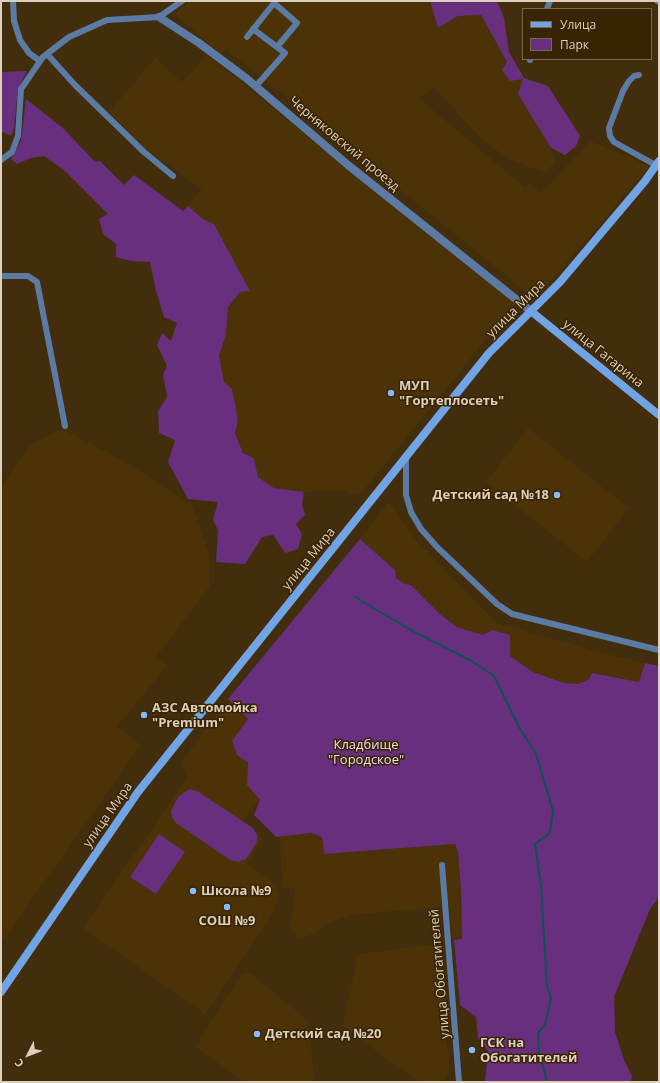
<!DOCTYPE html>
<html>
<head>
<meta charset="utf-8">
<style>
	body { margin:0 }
	#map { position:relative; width:660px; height:1083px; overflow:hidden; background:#422e0d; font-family:"Open Sans",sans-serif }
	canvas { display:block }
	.frame { position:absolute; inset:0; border:2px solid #dccfbe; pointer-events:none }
	.legend { position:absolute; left:522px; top:8px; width:130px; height:52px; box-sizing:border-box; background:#382402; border:1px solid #7a684d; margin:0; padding:5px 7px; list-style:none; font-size:12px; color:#dccfbe }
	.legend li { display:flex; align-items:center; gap:8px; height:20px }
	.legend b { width:20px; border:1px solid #7a684d }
	.north { position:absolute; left:8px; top:1035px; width:40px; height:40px; -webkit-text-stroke:3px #382402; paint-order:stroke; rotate:228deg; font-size:11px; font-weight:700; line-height:16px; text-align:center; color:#dccfbe }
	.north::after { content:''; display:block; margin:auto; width:14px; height:18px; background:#dccfbe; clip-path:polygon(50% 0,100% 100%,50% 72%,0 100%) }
</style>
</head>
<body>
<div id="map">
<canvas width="660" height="1083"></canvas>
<div class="frame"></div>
<ul class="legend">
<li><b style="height:5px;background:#71a4e5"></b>Улица</li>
<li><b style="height:11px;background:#672f7d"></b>Парк</li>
</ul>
<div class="north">С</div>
</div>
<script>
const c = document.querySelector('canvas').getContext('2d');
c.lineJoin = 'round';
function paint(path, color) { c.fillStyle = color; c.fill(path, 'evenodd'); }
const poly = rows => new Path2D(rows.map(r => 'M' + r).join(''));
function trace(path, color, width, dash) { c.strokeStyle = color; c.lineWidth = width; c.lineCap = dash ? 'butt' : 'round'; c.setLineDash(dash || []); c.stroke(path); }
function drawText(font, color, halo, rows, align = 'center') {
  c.font = font + ' "Open Sans",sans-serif'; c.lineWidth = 3; c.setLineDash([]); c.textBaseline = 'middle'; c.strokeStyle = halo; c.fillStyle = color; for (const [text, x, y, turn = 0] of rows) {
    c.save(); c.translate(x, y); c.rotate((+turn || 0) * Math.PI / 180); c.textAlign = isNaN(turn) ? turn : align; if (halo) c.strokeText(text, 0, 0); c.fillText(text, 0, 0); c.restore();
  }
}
paint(poly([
	[191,1,430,1,438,28,458,16,481,15,507,62,524,78,540,130,551,148,555,162,545,173,509,159,482,140,434,87,419,98,525,188,530,184,541,193,590,141,650,166,535,299,226,49,221,55,174,13],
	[207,55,515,304,359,496,340,490,304,492,274,488,258,477,254,458,243,453,235,432,238,421,232,389,224,382,219,356,226,335,228,307,240,292,249,290,214,224,203,219,188,206,202,189,148,151,109,112,155,58,182,82],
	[528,428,629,508,587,562,486,482],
	[62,429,126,462,192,506,209,553,210,586,156,657,167,666,117,727,141,745,1,943,1,487,30,445],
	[389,501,419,544,497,623,603,653,645,663,640,682,593,673,589,679,579,684,564,683,533,672,510,656,510,635,492,630,483,635,457,627,441,615,411,585,405,584,396,578,395,570,360,539],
	[230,701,248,719,237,755,248,763,247,785,260,800,242,821,262,837,248,864,277,885,278,898,273,914,205,1014,83,928,187,778,181,763,213,719],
	[311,833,322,837,324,854,455,844,458,852,462,939,454,940,451,937,449,906,350,915,328,924,313,934,297,940,291,927,295,888,282,888,280,836],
	[438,944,450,1072,442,1082,419,1082,342,1026,358,954],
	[243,972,251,974,308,1020,315,1082,245,1082,195,1047]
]), '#4b3207');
paint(poly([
	[430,1,497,1,504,18,509,52,524,78,548,86,580,136,576,146,565,155,551,148,518,94,523,79,510,81,502,70,507,62,481,15,458,16,438,28],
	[27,71,18,89,14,128,11,136,1,131,1,72],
	[26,99,64,129,95,162,100,161,124,185,134,175,183,211,188,206,203,219,214,224,250,291,240,292,228,307,226,335,219,356,224,382,232,389,235,404,238,421,235,433,243,453,254,458,258,477,274,488,304,492,302,505,305,515,296,524,302,534,298,549,285,553,273,535,262,537,245,564,216,562,218,530,213,520,218,502,188,499,168,462,175,440,159,433,158,411,167,397,163,374,167,366,157,345,162,333,171,341,177,323,164,317,156,291,150,262,131,261,116,257,116,244,103,234,99,219,108,214,65,171,44,156,31,158,17,164,11,159,21,141],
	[360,539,395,570,396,578,405,584,411,585,441,615,457,627,483,635,492,630,510,635,510,656,533,672,564,683,579,684,589,679,592,673,639,682,645,663,659,666,659,897,650,909,614,997,615,1032,624,1060,632,1076,630,1082,485,1082,488,1051,478,1038,476,1017,460,1005,454,940,462,939,461,893,458,852,455,844,324,854,322,837,311,833,276,837,254,815,260,800,247,785,248,763,237,755,232,741,248,719,228,699],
	[189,789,197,791,253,828,257,835,257,842,246,859,238,862,230,860,176,823,172,817,171,811,178,797],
	[159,834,185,852,156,894,130,877]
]), '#672f7d');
trace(poly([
	[355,597,409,629,470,660,494,676,519,727,536,754,553,811,550,833,535,844,541,886,547,986,551,998,545,1025,538,1033,539,1052,547,1082]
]), '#0b5354', 2);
trace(poly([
	[13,1,14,21,20,40,29,53,40,61],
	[657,1,659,2],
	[547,9,550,1],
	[253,29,277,47],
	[247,37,274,3,297,23,277,47,285,53,256,86],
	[47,54,75,85,144,152,173,176],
	[530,60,530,59],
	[639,75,634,76,629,81,623,91,609,128,610,136,614,142,659,167],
	[1,160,12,152,18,136,21,89,43,57,69,37,107,20,159,17,182,1],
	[1,276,28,276,37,282,65,426],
	[406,458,406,495,411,512,421,529,437,547,497,604,512,614,659,650],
	[442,865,459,1082]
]), '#5c7ba4', 6);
trace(poly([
	[159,17,199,43,246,78,348,165,532,312]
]), '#5c7ba4', 8);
trace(poly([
	[532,312,659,415],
	[1,992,138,792,489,353,560,282,645,181,659,161]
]), '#71a4e5', 8);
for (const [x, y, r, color] of [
	[391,393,4,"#88bafc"],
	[557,495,4,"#88bafc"],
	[144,715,4,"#88bafc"],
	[193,891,4,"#88bafc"],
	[227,907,4,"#88bafc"],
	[257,1034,4,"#88bafc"],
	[472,1050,4,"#88bafc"]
]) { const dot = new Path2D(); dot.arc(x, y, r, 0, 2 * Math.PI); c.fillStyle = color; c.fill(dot); trace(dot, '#382402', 1.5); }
drawText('13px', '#dccfbe', '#382402', [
	["Черняковский проезд",344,144,40],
	["улица Мира",516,309,-45],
	["улица Гагарина",603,354,39],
	["улица Мира",309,559,-51],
	["улица Мира",108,815,-55],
	["улица Обогатителей",440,974,-95]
]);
drawText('bold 13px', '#dccfbe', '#382402', [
	["МУП",399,386],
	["\"Гортеплосеть\"",399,401],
	["Детский сад №18",549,495,"right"],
	["АЗС Автомойка",152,708],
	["\"Premium\"",152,723],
	["Школа №9",201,891],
	["СОШ №9",227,921,"center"],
	["Детский сад №20",265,1034],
	["ГСК на",480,1043],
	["Обогатителей",480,1058]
], 'left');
drawText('13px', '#eddcf5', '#382402', [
	["Кладбище",366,745],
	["\"Городское\"",366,760]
]);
</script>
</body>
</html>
